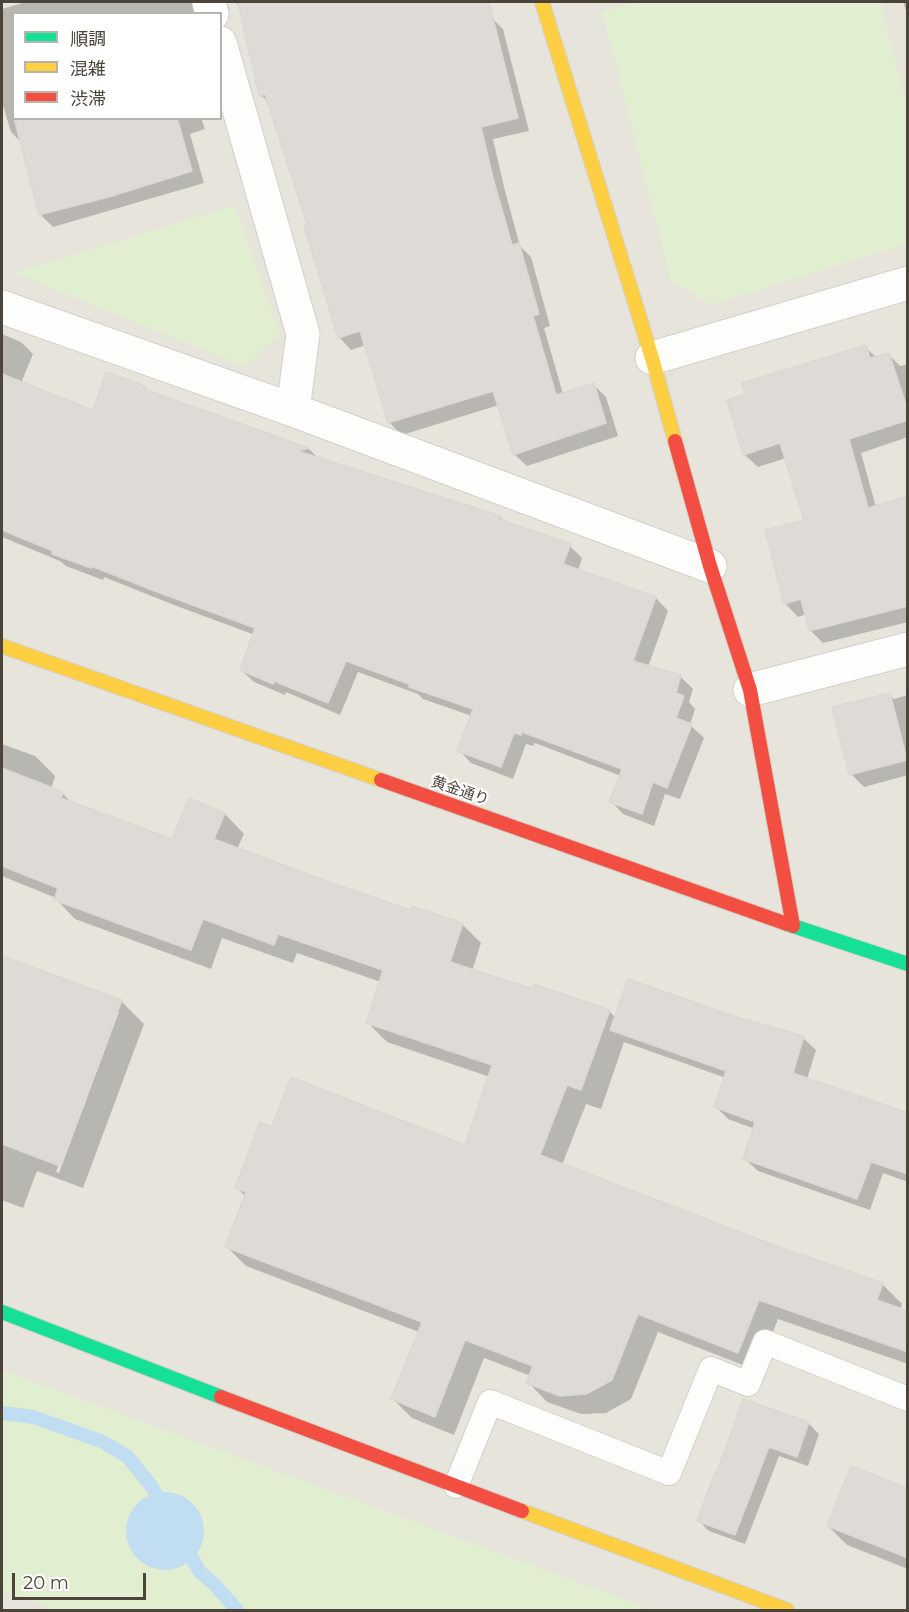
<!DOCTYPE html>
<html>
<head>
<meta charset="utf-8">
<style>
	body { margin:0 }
	#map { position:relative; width:909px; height:1612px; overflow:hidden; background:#f4f2ee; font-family:Montserrat,"Noto Sans JP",sans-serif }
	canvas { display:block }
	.frame { position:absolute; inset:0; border:3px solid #4b4439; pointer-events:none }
	.legend { position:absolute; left:12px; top:12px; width:210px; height:108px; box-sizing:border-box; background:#fff; border:2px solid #b7b4b0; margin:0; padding:8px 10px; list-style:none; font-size:18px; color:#4b4439 }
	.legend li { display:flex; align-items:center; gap:12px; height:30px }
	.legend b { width:30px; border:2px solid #b7b4b0 }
	.scale { position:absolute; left:12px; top:1573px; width:134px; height:27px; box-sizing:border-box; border:3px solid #4b4439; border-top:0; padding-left:8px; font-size:18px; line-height:21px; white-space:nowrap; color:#4b4439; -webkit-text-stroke:4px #fff; paint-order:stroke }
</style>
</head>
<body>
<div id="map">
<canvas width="909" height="1612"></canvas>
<div class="frame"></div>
<ul class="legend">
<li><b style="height:8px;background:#16e098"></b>順調</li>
<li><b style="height:8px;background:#ffcf43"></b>混雑</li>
<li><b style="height:8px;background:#f24e42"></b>渋滞</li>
</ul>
<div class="scale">20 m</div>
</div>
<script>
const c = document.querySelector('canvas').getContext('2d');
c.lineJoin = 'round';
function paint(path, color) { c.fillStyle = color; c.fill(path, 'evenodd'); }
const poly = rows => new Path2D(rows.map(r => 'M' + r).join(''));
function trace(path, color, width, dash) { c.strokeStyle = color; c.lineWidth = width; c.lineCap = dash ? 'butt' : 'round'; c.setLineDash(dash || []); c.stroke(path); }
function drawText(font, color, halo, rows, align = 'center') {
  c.font = font + ' Montserrat,"Noto Sans JP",sans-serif'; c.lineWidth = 4.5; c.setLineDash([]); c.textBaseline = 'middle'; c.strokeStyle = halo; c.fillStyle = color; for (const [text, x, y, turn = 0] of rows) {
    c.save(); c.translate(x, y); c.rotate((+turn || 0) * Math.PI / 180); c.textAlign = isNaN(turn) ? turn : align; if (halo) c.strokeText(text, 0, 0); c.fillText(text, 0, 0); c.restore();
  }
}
paint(poly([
	[2,2,907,2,907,1610,2,1610],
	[14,14,220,14,220,118,14,118]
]), '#e7e4dc');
paint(poly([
	[638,2,880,2,907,107,907,244,710,305,671,281,602,12],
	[235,205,280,335,245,367,15,273],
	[2,1370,643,1606,641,1610,56,1610,2,1590]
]), '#e1eecf');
paint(poly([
	'126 1531a39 39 0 1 1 78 0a39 39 0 1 1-78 0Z'
]), '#c0ddf1');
paint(poly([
	[26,2,208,2,203,14,14,14,14,118,201,118,205,129,190,134,204,183,53,227,40,214,22,143,11,132,2,102,2,9],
	[235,2,453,2,459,25,491,17,503,29,529,131,493,139,505,191,520,246,531,257,550,326,544,328,563,394,594,385,606,397,618,436,527,466,514,454,499,405,402,435,390,423,366,345,351,350,339,337,309,226,270,104,261,95,240,7],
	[903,2,908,2,908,16],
	[2,334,21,342,33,354,21,383,94,412,144,387,149,392,309,449,319,459,500,517,506,523,570,546,582,558,578,571,656,598,668,611,648,667,680,676,693,689,689,702,695,709,690,725,704,738,680,799,665,794,654,826,623,814,611,801,621,776,535,743,533,746,526,744,513,779,471,763,459,750,472,716,423,699,418,694,358,672,340,715,286,692,285,695,254,682,241,670,255,635,174,605,104,577,103,580,66,566,60,561,2,537],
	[865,347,877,358,888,354,900,366,908,364,908,437,861,453,876,507,908,497,908,622,823,643,810,630,806,614,798,617,785,603,806,521,786,458,758,467,744,454],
	[889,694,894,699,908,695,908,775,864,787,851,774],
	[2,744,35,756,55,776,51,789,62,793,73,804,173,841,190,800,225,814,244,834,237,849,412,912,462,924,481,943,472,971,534,991,609,1011,616,1018,740,1020,803,1038,816,1050,807,1079,908,1115,908,1182,883,1173,870,1210,758,1171,745,1159,755,1129,728,1119,716,1107,726,1078,624,1042,601,1109,586,1104,562,1165,801,1257,882,1284,902,1304,900,1310,908,1312,908,1364,778,1319,758,1371,658,1332,631,1399,606,1413,581,1414,547,1402,528,1382,531,1376,484,1358,454,1435,412,1418,393,1399,419,1332,246,1266,227,1247,246,1197,237,1188,273,1128,466,1147,490,1077,387,1042,368,1023,381,982,297,953,293,963,222,938,211,969,75,919,56,899,56,898,2,876],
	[2,958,121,1001,144,1024,83,1188,37,1171,23,1208,2,1200],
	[116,1012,119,1012,59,1173,56,1172],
	[808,1423,819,1434,808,1466,779,1456,745,1544,709,1531,699,1521,716,1474],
	[908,1490,908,1569,847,1545,828,1526]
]), '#0003');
trace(poly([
	[2,1414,4,1413,33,1417,101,1441,127,1456,152,1487,164,1509],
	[184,1544,199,1571,215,1585,237,1610]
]), '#c0ddf1', 14);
const building = poly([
	[238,2,489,2,518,118,481,127,493,178,512,245,519,243,539,314,533,316,556,395,594,383,606,423,513,455,493,391,388,423,360,331,338,338,304,226,307,225,265,94,259,96,238,2],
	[14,118,177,118,192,171,112,196,39,215,14,118],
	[866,345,870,358,889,353,908,411,908,420,849,439,868,508,908,496,908,606,809,631,801,599,784,604,765,530,804,520,780,443,743,455,727,400,745,394,742,383,866,345],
	[106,372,145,386,144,389,309,448,298,451,501,516,499,519,571,544,563,564,656,597,633,661,681,675,676,693,684,696,676,718,692,724,667,788,653,782,642,814,609,802,622,769,522,732,521,735,514,733,501,767,457,751,473,709,409,687,409,684,346,661,328,703,274,681,273,684,240,670,255,628,160,593,91,566,91,568,52,554,53,551,2,530,2,374,93,410,106,372],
	[890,693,907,760,849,775,832,707,890,693],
	[2,768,63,792,61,798,172,839,189,798,225,813,214,839,332,883,411,910,412,906,463,923,450,962,533,989,534,984,610,1010,581,1090,567,1085,540,1155,800,1255,800,1254,883,1283,877,1300,908,1311,908,1352,759,1300,738,1353,638,1314,612,1380,586,1394,560,1396,526,1383,533,1366,465,1340,435,1417,391,1399,422,1322,225,1247,246,1192,235,1188,260,1122,272,1126,291,1077,465,1145,492,1065,366,1023,383,970,278,934,274,945,203,919,191,950,54,900,58,888,2,866,2,768],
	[2,956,122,1000,60,1166,2,1144,2,956],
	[628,979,740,1018,804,1036,793,1073,908,1113,908,1174,871,1162,857,1199,743,1159,755,1122,714,1107,726,1071,610,1030,628,979],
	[743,1399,809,1422,797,1457,769,1447,735,1535,697,1521,715,1472,717,1472,743,1399],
	[851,1466,908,1488,908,1558,827,1526,851,1466]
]);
paint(building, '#dedbd6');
trace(building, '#dcd9d4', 1.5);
const lane = poly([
	[456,1486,490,1402,669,1473,711,1369,748,1384,765,1342,908,1399]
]);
const street = poly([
	[209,2,212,14],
	[220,43,303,334,293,410],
	[2,307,293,410,710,566],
	[652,358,908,283],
	[750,690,908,649]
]);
const fast = poly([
	[787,924,908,964],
	[2,1312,221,1397]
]);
const slow = poly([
	[542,2,652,358,675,441],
	[2,646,381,780],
	[522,1511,787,1610]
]);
const jam = poly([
	[675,441,710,566,750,690,793,926],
	[381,780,787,924],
	[221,1397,522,1511]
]);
trace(lane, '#d2d0cb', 26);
trace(street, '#d2d0cb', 35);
trace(fast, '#d3cfc5', 16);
trace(slow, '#d3cfc5', 16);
trace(jam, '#d3cfc5', 16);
trace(lane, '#fdfdfc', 24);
trace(street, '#fdfdfc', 33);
trace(fast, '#16e098', 14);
trace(slow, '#ffcf43', 14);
trace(jam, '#f24e42', 14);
drawText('15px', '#4b4439', '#fff', [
	["黄金通り",460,791,19]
]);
</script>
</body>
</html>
